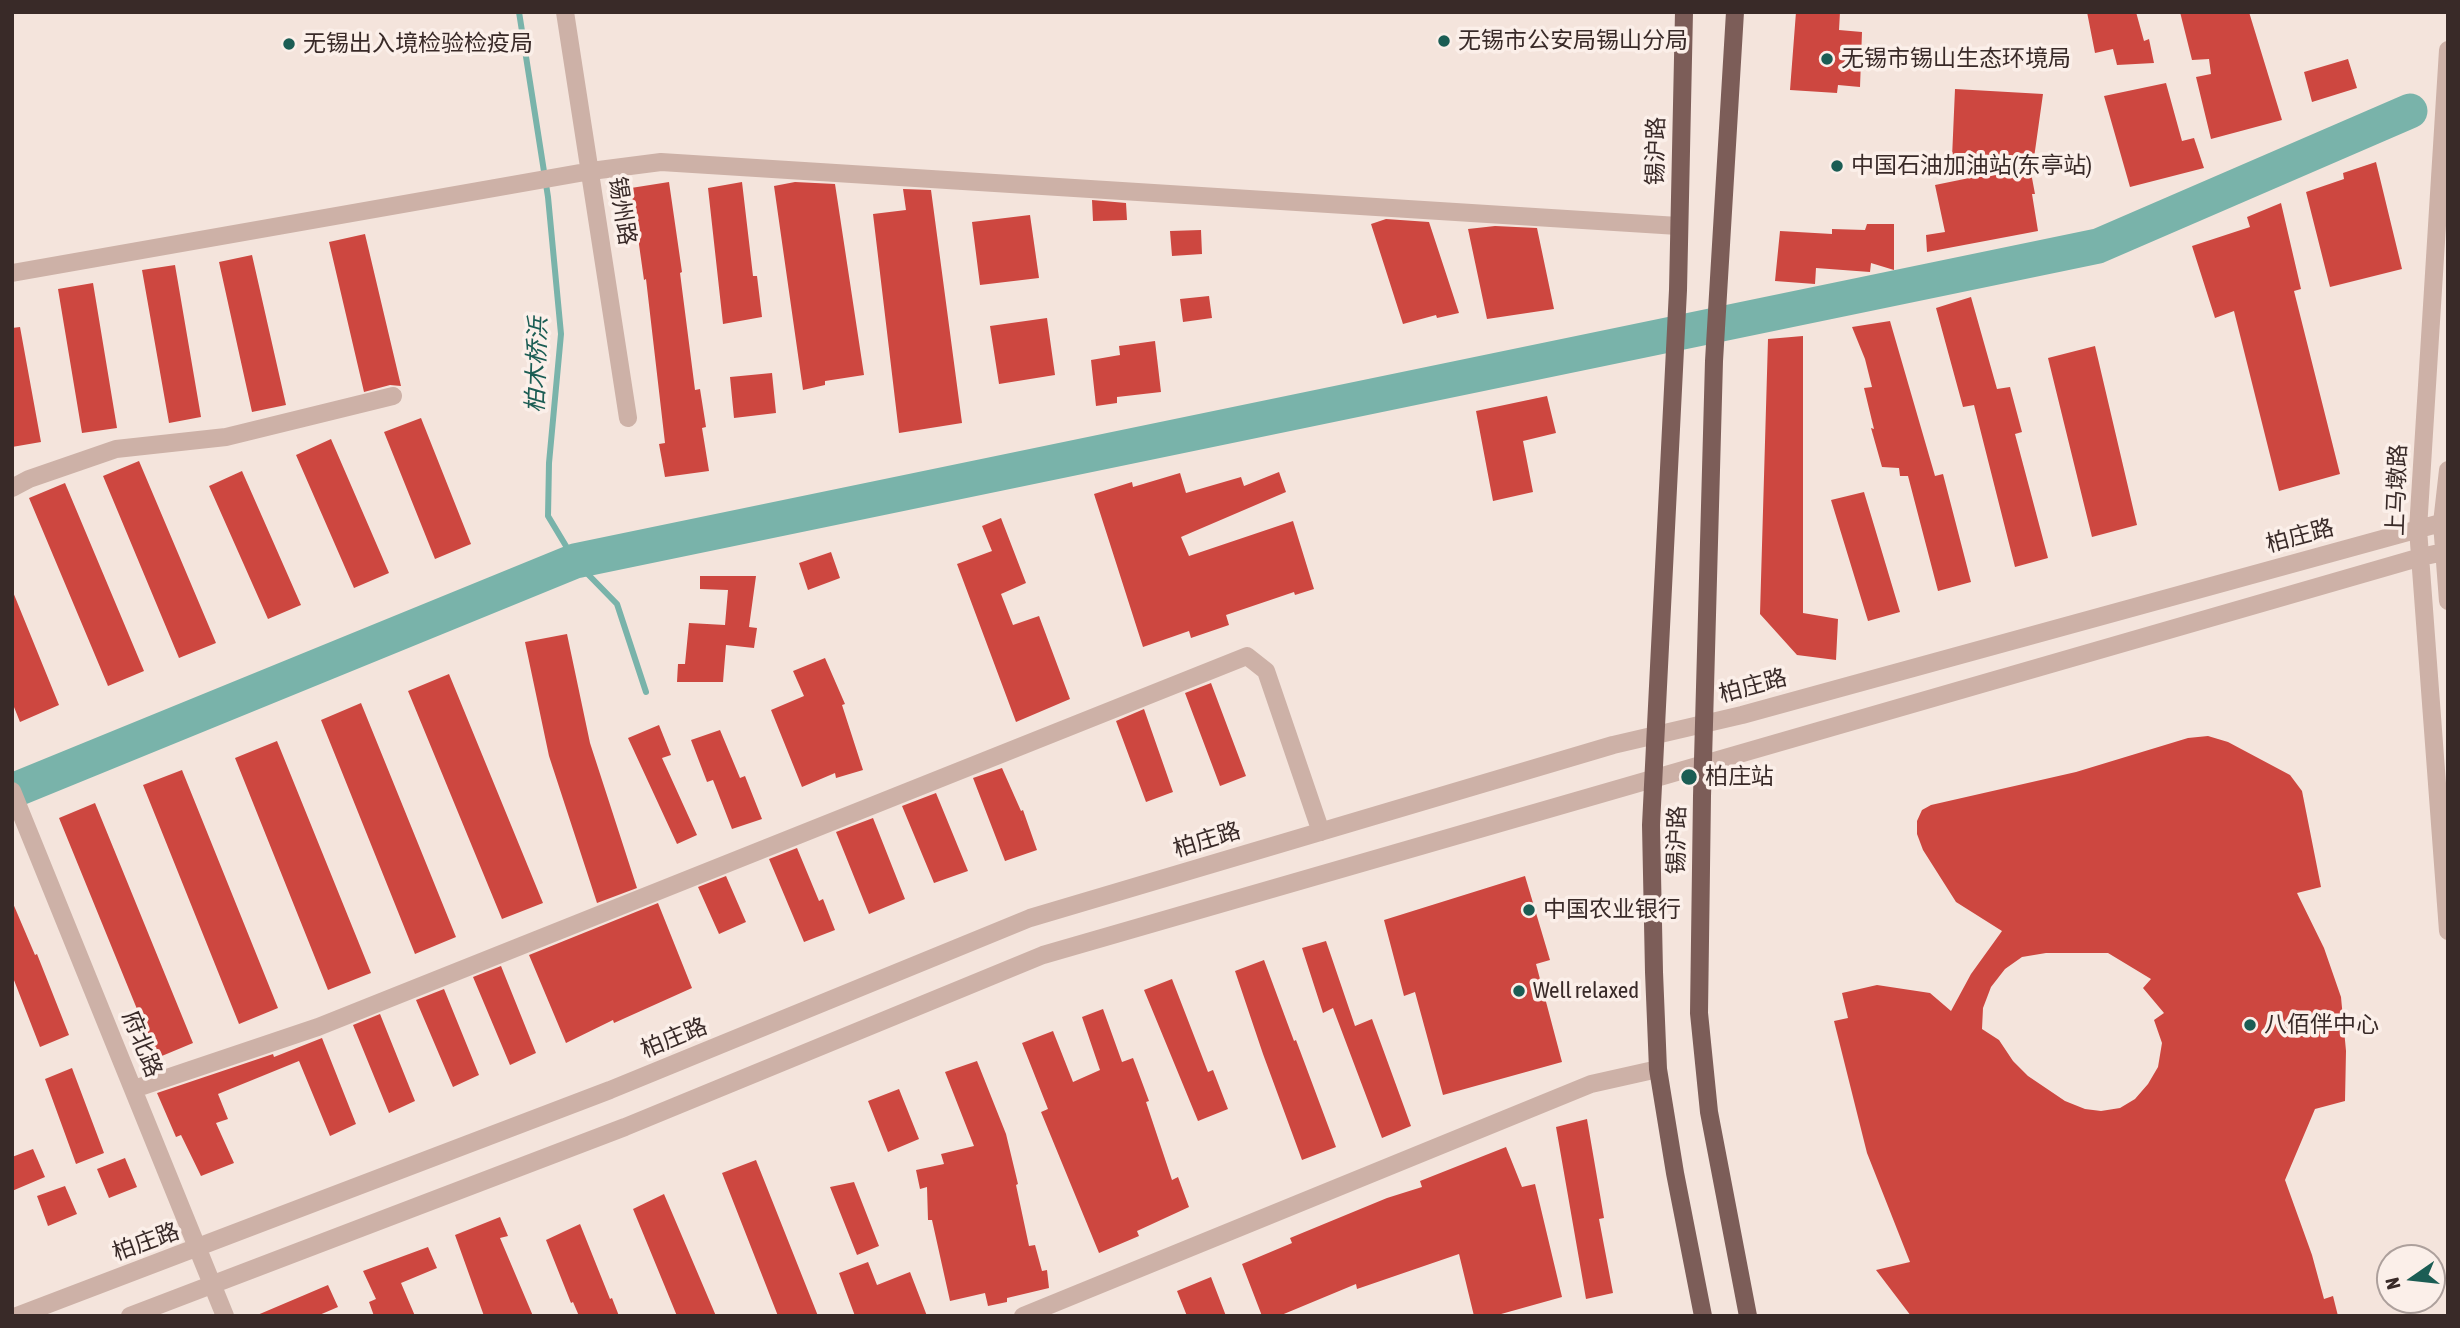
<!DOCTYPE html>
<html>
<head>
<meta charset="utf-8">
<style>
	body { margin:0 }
	#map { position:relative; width:2460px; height:1328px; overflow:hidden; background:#f4e4dc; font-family:"Asap Condensed",sans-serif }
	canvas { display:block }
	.frame { position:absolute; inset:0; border:14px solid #392a28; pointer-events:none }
	.north { position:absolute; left:2376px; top:1244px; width:70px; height:70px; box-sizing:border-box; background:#fbefe9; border:2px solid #ada09c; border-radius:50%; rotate:256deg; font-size:19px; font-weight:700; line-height:28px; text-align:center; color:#392a28 }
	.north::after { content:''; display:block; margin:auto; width:24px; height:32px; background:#1b5d54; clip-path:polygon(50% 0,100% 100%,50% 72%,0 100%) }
</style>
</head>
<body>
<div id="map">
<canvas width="2460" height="1328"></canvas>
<div class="frame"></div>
<div class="north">N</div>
</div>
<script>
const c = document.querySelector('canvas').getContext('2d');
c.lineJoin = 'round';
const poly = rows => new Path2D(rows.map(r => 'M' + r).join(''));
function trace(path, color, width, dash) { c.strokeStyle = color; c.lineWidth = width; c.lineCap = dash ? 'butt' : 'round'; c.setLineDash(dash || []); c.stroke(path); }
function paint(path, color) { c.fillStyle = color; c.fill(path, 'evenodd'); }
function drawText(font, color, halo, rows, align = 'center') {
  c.font = font + ' "Asap Condensed","Noto Sans SC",sans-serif'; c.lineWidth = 7; c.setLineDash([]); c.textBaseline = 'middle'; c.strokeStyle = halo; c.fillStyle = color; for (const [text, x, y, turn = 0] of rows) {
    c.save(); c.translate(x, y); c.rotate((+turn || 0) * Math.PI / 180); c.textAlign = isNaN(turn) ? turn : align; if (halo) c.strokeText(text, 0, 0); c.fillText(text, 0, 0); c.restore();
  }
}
trace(poly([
	[519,12,548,197,561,334,549,463,548,516,575,561,617,604,646,692]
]), '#79b3aa', 6);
trace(poly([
	[12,791,575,561,2098,246,2410,111]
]), '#79b3aa', 35);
paint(poly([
	[1796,12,1840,12,1839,30,1862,32,1860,87,1838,85,1837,93,1790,90],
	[2087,12,2136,12,2144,41,2149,39,2154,63,2117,65,2113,49,2095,53],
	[2180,12,2249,12,2282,120,2211,139,2196,77,2211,74,2209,59,2192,60],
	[2348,59,2357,88,2312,102,2304,72],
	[2166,83,2182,141,2194,138,2204,168,2130,187,2104,96],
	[1955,89,2043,94,2033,165,1952,158],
	[2376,162,2402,269,2330,287,2306,192,2344,179,2343,173],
	[2033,165,2032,178,2035,194,2032,194,2038,231,1927,252,1926,235,1945,232,1935,185],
	[669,182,682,272,680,273,695,390,700,389,706,427,702,428,709,471,665,477,659,444,665,443,646,279,644,280,631,188],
	[742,182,753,276,757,276,762,317,723,324,708,188],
	[795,182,835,184,864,375,825,381,825,385,803,390,774,186],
	[903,189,931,190,962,423,899,433,873,214,906,210],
	[1092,200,1126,203,1127,220,1093,221],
	[2281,203,2301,289,2294,291,2340,474,2279,491,2234,311,2215,318,2192,246,2250,227,2247,217],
	[1030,215,1039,278,980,285,972,222],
	[1386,219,1429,222,1459,313,1437,318,1436,315,1403,324,1371,224],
	[1867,224,1894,224,1894,270,1871,263,1870,272,1816,268,1815,284,1775,281,1780,231,1832,234,1832,229,1865,230],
	[1495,226,1537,228,1554,309,1487,319,1468,229],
	[1201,230,1202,254,1172,256,1170,231],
	[365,234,401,386,390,385,364,392,329,242],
	[252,255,286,405,252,412,219,262],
	[175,265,201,417,169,423,142,270],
	[93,283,117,428,82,433,58,289],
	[1209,296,1212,318,1183,322,1180,299],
	[1971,297,1997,389,2010,387,2022,432,2015,434,2048,558,2015,567,1974,405,1963,407,1936,308],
	[1047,318,1055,375,999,384,990,326],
	[1890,321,1935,476,1943,474,1971,582,1938,591,1908,476,1900,476,1899,468,1882,467,1871,428,1874,429,1864,388,1872,387,1865,359,1852,327],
	[20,327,41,442,12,447,12,328],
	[1803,336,1803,613,1838,619,1836,660,1797,655,1760,614,1768,339],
	[1155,341,1161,392,1117,397,1117,403,1096,406,1091,360,1120,355,1119,346],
	[2095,346,2137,525,2092,537,2048,358],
	[772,373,776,413,734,418,730,377],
	[1547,396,1556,433,1523,441,1533,492,1493,501,1476,411],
	[421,418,471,544,435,559,384,432],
	[331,439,389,573,354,588,296,455],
	[139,461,216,643,179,658,103,476],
	[242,471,301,605,268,619,209,486],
	[1279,472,1286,492,1181,537,1189,556,1293,521,1314,589,1295,595,1294,592,1226,615,1229,625,1191,638,1189,631,1143,647,1094,494,1132,482,1133,487,1180,473,1186,493,1241,477,1244,486],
	[65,483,144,671,108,686,29,498],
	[1864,492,1900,612,1868,621,1831,500],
	[1001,518,1026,583,1001,594,1013,625,1039,616,1070,699,1016,722,957,564,992,551,982,526],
	[831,552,840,578,808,590,799,563],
	[700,576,756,576,749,627,757,628,754,648,726,645,723,682,677,682,678,664,685,664,689,623,725,625,728,590,700,589],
	[13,592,59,705,20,722,12,702],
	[567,634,590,743,637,888,597,903,549,756,525,642],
	[825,658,845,704,842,705,863,770,836,778,835,773,802,787,771,710,804,696,793,671],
	[449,674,543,903,502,919,408,691],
	[1211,683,1246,776,1220,786,1185,693],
	[361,703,456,937,415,954,321,720],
	[1144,709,1173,792,1146,802,1116,721],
	[659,725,671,755,662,758,697,835,677,844,628,738],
	[720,730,740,778,745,776,762,819,732,829,713,780,707,782,691,740],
	[2208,736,2228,742,2290,775,2302,791,2321,887,2297,893,2324,948,2341,997,2346,1051,2345,1101,2315,1109,2285,1180,2312,1255,2324,1299,2333,1296,2338,1316,1911,1316,1876,1270,1910,1262,1867,1153,1834,1021,1848,1018,1842,993,1877,985,1930,993,1951,1011,1971,974,2002,931,1956,902,1923,850,1917,834,1917,821,1922,810,1931,805,2076,772,2188,738],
	[2046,953,2108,953,2151,979,2143,988,2164,1013,2154,1020,2162,1043,2158,1067,2148,1084,2135,1099,2120,1108,2101,1111,2085,1109,2065,1101,2028,1076,2013,1061,1999,1040,1982,1029,1983,1008,1991,987,2005,969,2022,957],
	[277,741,371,973,328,990,235,758],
	[1002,768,1021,811,1023,810,1037,850,1005,861,973,778],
	[182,770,278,1008,239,1024,143,785],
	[936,793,968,871,934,883,902,806],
	[95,803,193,1043,157,1058,59,818],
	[873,818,905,899,869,914,836,832],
	[797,848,819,901,823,899,835,930,804,942,769,859],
	[726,876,746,922,719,934,698,887],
	[1525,876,1550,960,1536,964,1562,1062,1443,1095,1415,992,1404,996,1384,920],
	[12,901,35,955,37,954,69,1035,40,1047,12,975],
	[658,903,692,988,614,1023,613,1020,566,1043,529,955],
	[1326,941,1355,1026,1372,1019,1411,1126,1382,1138,1333,1008,1323,1013,1302,948],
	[1264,960,1294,1041,1296,1040,1336,1147,1302,1160,1263,1054,1235,971],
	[501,966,536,1053,510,1065,473,977],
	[1172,979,1208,1072,1213,1070,1228,1109,1198,1121,1144,990],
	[444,989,479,1075,453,1087,416,1000],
	[1103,1009,1122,1062,1133,1058,1149,1101,1146,1102,1172,1180,1178,1177,1189,1207,1137,1231,1139,1236,1099,1253,1041,1112,1048,1109,1022,1043,1053,1031,1073,1082,1100,1070,1082,1017],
	[380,1014,415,1101,389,1113,353,1025],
	[322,1038,356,1124,330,1136,299,1061,218,1094,228,1119,216,1123,234,1163,201,1176,181,1135,176,1137,157,1093,273,1054,274,1057],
	[977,1061,1006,1134,1018,1184,1016,1185,1029,1246,1035,1245,1042,1271,1047,1270,1049,1288,1007,1298,1007,1302,988,1306,985,1293,950,1301,932,1220,928,1220,927,1187,920,1189,916,1170,944,1164,941,1154,974,1146,945,1072],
	[72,1068,104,1153,76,1164,45,1079],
	[899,1089,919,1139,888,1152,868,1101],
	[1587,1119,1604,1218,1599,1219,1613,1293,1586,1299,1556,1127],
	[1506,1147,1522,1187,1535,1184,1562,1297,1494,1316,1474,1316,1459,1254,1357,1289,1356,1284,1279,1316,1262,1316,1242,1264,1292,1243,1290,1238,1387,1198,1422,1187,1420,1181],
	[33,1149,45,1177,12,1191,12,1157],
	[125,1158,137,1187,109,1198,97,1169],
	[756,1160,818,1316,778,1316,722,1173],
	[854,1182,879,1246,857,1255,830,1187],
	[65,1186,77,1214,48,1226,37,1196],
	[664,1194,716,1316,677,1316,633,1209],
	[500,1217,508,1236,500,1238,533,1316,484,1316,455,1235],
	[580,1224,610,1299,612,1298,619,1316,579,1316,573,1302,571,1303,546,1240],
	[428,1247,437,1268,401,1283,415,1316,374,1316,369,1302,376,1299,363,1271],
	[868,1262,877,1285,910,1272,927,1316,855,1316,839,1273],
	[1211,1277,1226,1316,1187,1316,1177,1291],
	[328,1285,338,1307,317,1316,255,1316]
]), '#cd4740');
trace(poly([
	[565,12,628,418],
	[2448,50,2418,529,2448,931],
	[12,273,591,171,661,162,1678,226],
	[2448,470,2442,523,2448,601],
	[12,488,29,479,116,449,226,437,393,396],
	[12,791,225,1316],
	[134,1089,318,1027,1247,656,1266,671,1321,832],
	[17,1316,610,1090,1030,918,1613,745,1742,715,2448,521],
	[130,1316,625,1127,1043,955,2421,557,2448,551],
	[1023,1316,1591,1084,1658,1069]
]), '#cdb1a7', 18);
trace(poly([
	[1684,12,1678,290,1651,825,1654,972,1658,1069,1675,1173,1703,1316],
	[1735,12,1714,361,1702,796,1699,1013,1709,1112,1748,1316]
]), '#7c5d58', 18);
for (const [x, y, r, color] of [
	[1444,41,7,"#1b5d54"],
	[289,44,7,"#1b5d54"],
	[1827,59,7,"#1b5d54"],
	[1837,166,7,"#1b5d54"],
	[1689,777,9,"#1b5d54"],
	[1529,910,7,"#1b5d54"],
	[1519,991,7,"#1b5d54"],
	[2250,1025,7,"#1b5d54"]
]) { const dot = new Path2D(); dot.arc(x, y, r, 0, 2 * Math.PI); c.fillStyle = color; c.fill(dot); trace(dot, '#fbefe9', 2.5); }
drawText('23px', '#392a28', '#fbefe9', [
	["无锡市公安局锡山分局",1458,41],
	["无锡出入境检验检疫局",303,44],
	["无锡市锡山生态环境局",1841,59],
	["中国石油加油站(东亭站)",1851,166],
	["柏庄站",1705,777],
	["中国农业银行",1543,910],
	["Well relaxed",1533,991],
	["八佰伴中心",2264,1025]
], 'left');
drawText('23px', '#392a28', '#fbefe9', [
	["锡沪路",1656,151,-89],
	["锡州路",622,211,81],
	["上马墩路",2397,490,-88],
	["柏庄路",2300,536,-15],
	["柏庄路",1753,686,-15],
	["柏庄路",1207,840,-17],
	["锡沪路",1677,840,-89],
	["柏庄路",674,1038,-22],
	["府北路",142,1044,68],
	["柏庄路",146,1242,-20]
]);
drawText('italic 24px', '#1b5d54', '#fbefe9', [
	["柏木桥浜",537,365,-88]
]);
</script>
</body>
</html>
